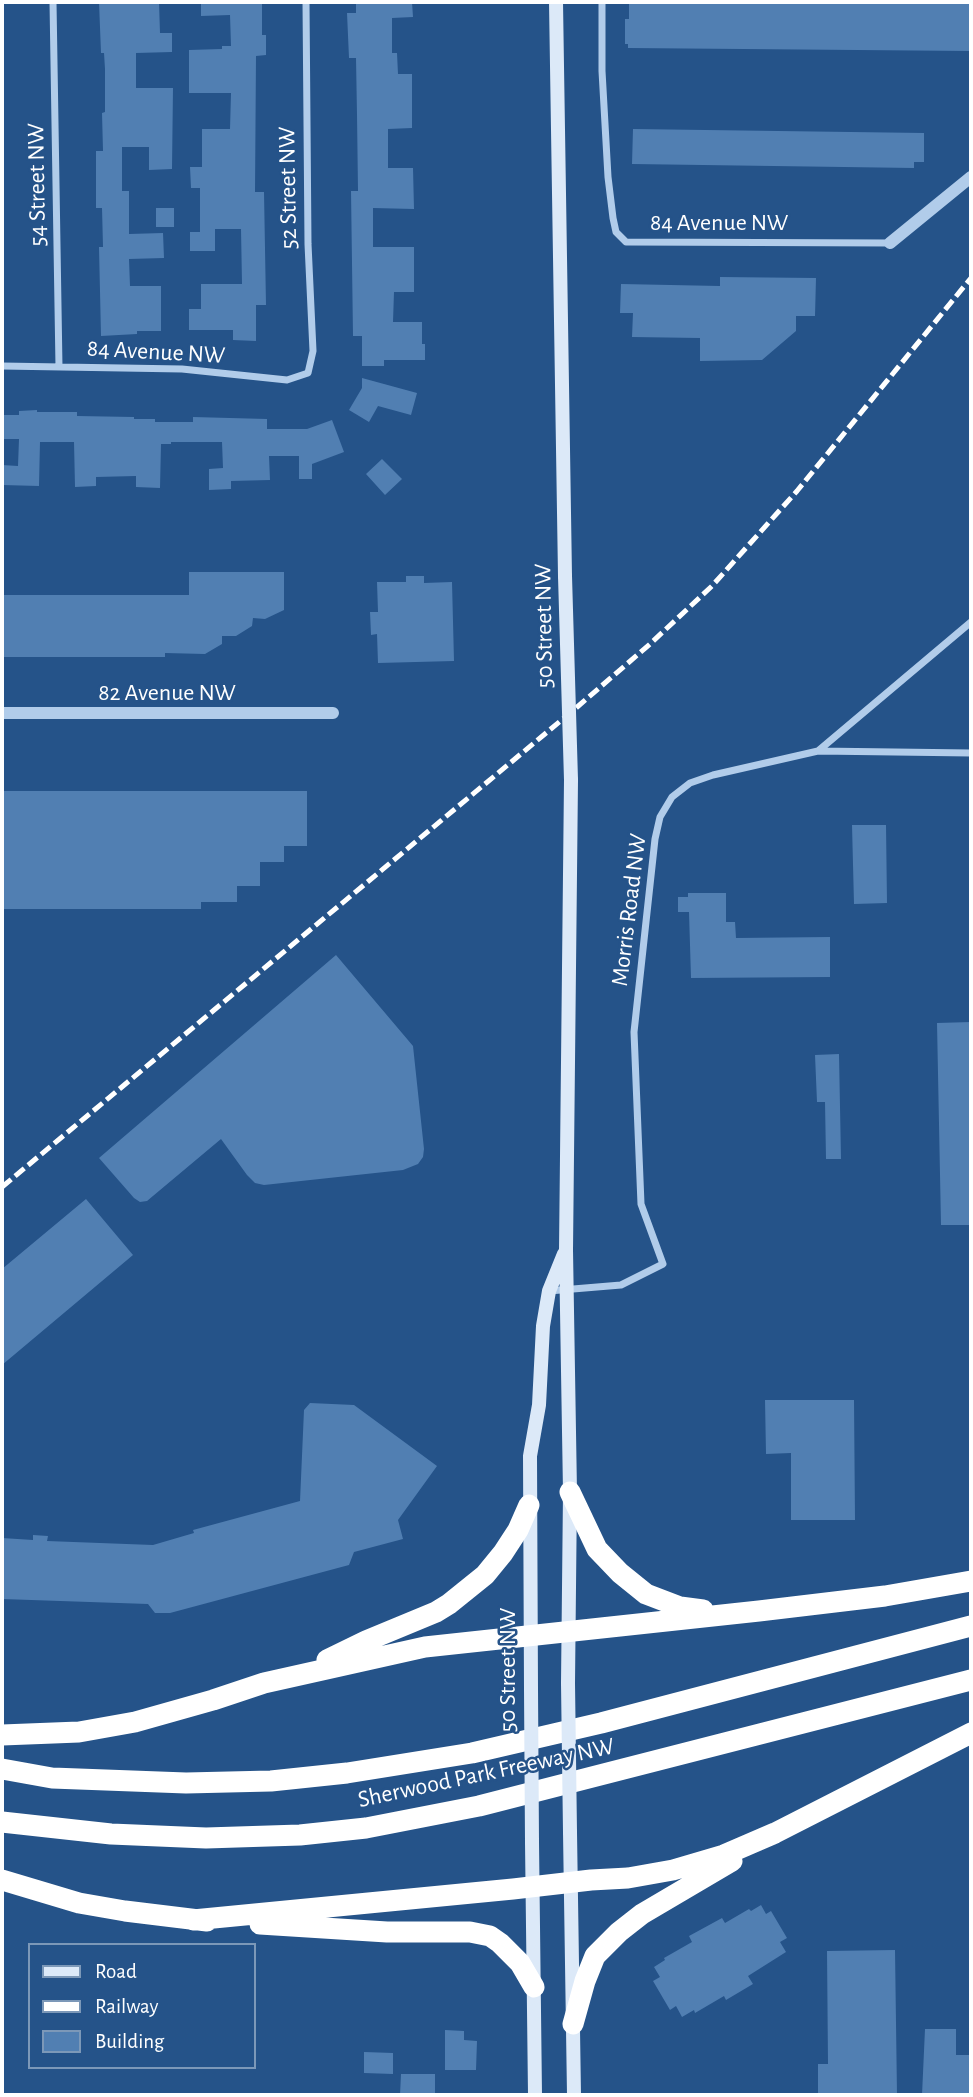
<!DOCTYPE html>
<html>
<head>
<meta charset="utf-8">
<style>
	body { margin:0 }
	#map { position:relative; width:973px; height:2097px; overflow:hidden; background:#255389; font-family:"Alegreya Sans",sans-serif }
	canvas { display:block }
	.frame { position:absolute; inset:0; border:4px solid #fff; pointer-events:none }
	.legend { position:absolute; left:28px; top:1943px; width:228px; height:126px; box-sizing:border-box; background:#255389; border:2px solid #7c98b8; margin:0; padding:9px 12px; list-style:none; font-size:21px; color:#fff }
	.legend li { display:flex; align-items:center; gap:14px; height:35px }
	.legend b { width:35px; border:2px solid #7c98b8 }
</style>
</head>
<body>
<div id="map">
<canvas width="973" height="2097"></canvas>
<div class="frame"></div>
<ul class="legend">
<li><b style="height:9px;background:#dce9f8"></b>Road</li>
<li><b style="height:9px;background:#fff"></b>Railway</li>
<li><b style="height:19px;background:#517fb2"></b>Building</li>
</ul>
</div>
<script>
const c = document.querySelector('canvas').getContext('2d');
c.lineJoin = 'round';
function paint(path, color) { c.fillStyle = color; c.fill(path, 'evenodd'); }
const poly = rows => new Path2D(rows.map(r => 'M' + r).join(''));
function trace(path, color, width, dash) { c.strokeStyle = color; c.lineWidth = width; c.lineCap = dash ? 'butt' : 'round'; c.setLineDash(dash || []); c.stroke(path); }
function drawText(font, color, halo, rows, align = 'center') {
  c.font = font + ' "Alegreya Sans",sans-serif'; c.lineWidth = 5; c.setLineDash([]); c.textBaseline = 'middle'; c.strokeStyle = halo; c.fillStyle = color; for (const [text, x, y, turn = 0] of rows) {
    c.save(); c.translate(x, y); c.rotate((+turn || 0) * Math.PI / 180); c.textAlign = isNaN(turn) ? turn : align; if (halo) c.strokeText(text, 0, 0); c.fillText(text, 0, 0); c.restore();
  }
}
paint(poly([
	[99,2,159,2,160,33,172,33,172,52,136,53,136,88,173,88,172,169,149,170,149,147,122,147,122,191,129,191,129,234,163,233,164,258,129,259,130,286,161,286,161,331,137,331,137,334,101,336,99,247,103,247,102,208,96,208,96,151,103,151,102,113,105,112,105,69,104,53,101,53],
	[201,2,262,2,262,35,266,35,266,55,256,56,255,192,264,192,266,305,256,305,256,341,233,340,233,330,189,330,189,309,201,309,201,284,242,284,241,229,215,229,215,251,190,251,190,232,200,232,200,188,191,188,190,167,202,167,202,129,230,129,231,93,189,93,189,50,222,49,222,46,231,46,230,15,201,16],
	[356,2,412,2,413,17,392,18,392,53,397,53,398,74,412,74,412,128,388,129,388,168,413,168,414,209,373,208,373,247,414,247,414,292,394,292,393,322,422,322,422,344,425,344,425,360,384,360,384,366,362,366,362,336,353,336,351,191,358,191,357,115,356,58,349,58,347,13,356,13],
	[629,2,971,2,971,51,628,48,628,44,625,44,625,19,629,19],
	[633,129,924,133,924,162,914,162,914,168,632,164],
	[156,208,174,208,174,227,156,227],
	[720,277,816,278,815,316,796,316,796,331,762,360,700,361,700,338,632,337,633,313,620,313,621,284,720,286],
	[362,378,417,393,411,415,378,406,369,422,349,410,362,388],
	[37,410,37,412,77,412,77,416,134,417,134,419,155,419,155,422,193,422,193,417,267,419,267,429,307,429,332,420,344,452,312,464,312,479,299,479,299,456,269,456,270,480,231,481,231,489,209,490,209,469,223,468,222,442,171,442,171,444,161,444,160,488,136,487,136,476,96,477,96,486,75,487,74,442,40,442,39,486,2,485,2,465,18,466,19,439,2,439,2,415,19,415,19,411],
	[382,459,402,479,385,495,366,474],
	[189,572,284,572,284,610,265,619,253,618,252,626,236,636,222,636,222,644,205,654,165,653,165,657,2,657,2,595,189,595],
	[406,576,424,576,424,583,452,582,454,661,378,663,377,634,371,635,370,612,378,612,377,582,406,582],
	[2,791,307,791,307,846,284,846,284,862,260,862,260,886,237,886,237,902,201,902,201,909,2,909],
	[852,825,886,825,887,903,854,904],
	[688,893,726,893,726,922,735,922,736,938,830,937,830,977,691,978,689,912,678,912,678,897,688,897],
	[336,955,413,1046,424,1149,423,1157,418,1164,403,1170,264,1185,255,1183,247,1175,221,1139,147,1201,140,1202,134,1198,99,1158],
	[971,1022,971,1225,941,1225,937,1023],
	[839,1054,841,1159,826,1159,825,1102,817,1102,815,1055],
	[86,1199,133,1255,2,1365,2,1269],
	[765,1400,854,1400,855,1520,791,1520,791,1453,766,1454],
	[310,1403,354,1405,437,1466,398,1520,403,1539,354,1552,349,1565,170,1613,155,1613,148,1604,2,1599,2,1538,33,1540,33,1535,48,1536,47,1541,153,1545,194,1533,193,1530,300,1501,304,1410],
	[761,1905,766,1914,771,1911,787,1938,780,1942,786,1952,748,1976,753,1984,726,2000,724,1996,695,2013,694,2010,682,2017,676,2006,670,2010,653,1981,660,1977,654,1967,665,1960,664,1958,692,1942,689,1936,722,1918,725,1923,749,1909,751,1911],
	[895,1950,897,2095,818,2095,818,2064,828,2064,827,1951],
	[925,2029,956,2029,956,2055,971,2055,971,2095,922,2095],
	[445,2030,464,2031,464,2040,477,2041,476,2070,445,2070],
	[364,2052,393,2053,393,2074,364,2073],
	[401,2074,435,2074,435,2095,400,2095]
]), '#517fb2');
trace(poly([
	[53,2,59,367],
	[602,2,602,71,608,177,613,218,616,232,626,242,890,243],
	[2,366,182,369,287,380,308,373,313,351,308,244,306,2],
	[818,751,971,753],
	[549,1291,621,1285,663,1264,641,1204,634,1032,655,839,660,817,672,797,690,783,713,775,818,751,971,622]
]), '#b1ccea', 7);
trace(poly([
	[890,243,971,177],
	[2,713,333,713]
]), '#b1ccea', 12);
trace(poly([
	[556,2,565,576],
	[568,1683,570,1492,566,1250,571,780],
	[531,1689,530,1456,539,1405,543,1326,549,1291,564,1254],
	[570,1832,574,2095],
	[532,1842,535,2095]
]), '#dce9f8', 14);
trace(poly([
	[570,1492,597,1549,620,1573,646,1594,680,1607,703,1610],
	[327,1660,366,1641,436,1612,449,1604,485,1575,503,1553,518,1530,529,1505],
	[2,1735,79,1732,135,1722,213,1700,264,1683,425,1647,759,1611,885,1596,971,1581],
	[2,1769,52,1778,186,1783,271,1781,347,1773,472,1753,601,1723,971,1626],
	[2,1822,111,1834,206,1838,300,1835,366,1828,479,1806,971,1680],
	[2,1880,79,1903,125,1911,207,1921],
	[193,1920,513,1889,591,1880,628,1878,673,1870,724,1855,775,1833,971,1733],
	[260,1924,387,1932,470,1932,490,1936,500,1943,520,1963,534,1987],
	[573,2024,585,1981,595,1956,619,1932,642,1914,732,1861]
]), '#fff', 21);
trace(poly([
	[2,1187,576,708,650,644,712,586,797,491,971,278]
]), '#fff', 5, [12, 5]);
trace(poly([
	[565,576,571,780],
	[568,1683,570,1832],
	[531,1689,532,1842]
]), '#dce9f8', 14);
drawText('24px', '#fff', '#255389', [
	["54 Street NW",37,185,-91],
	["52 Street NW",288,188,-91],
	["84 Avenue NW",719,223],
	["84 Avenue NW",156,352,3],
	["50 Street NW",544,626,-91],
	["82 Avenue NW",167,693],
	["Morris Road NW",629,910,-83],
	["50 Street NW",508,1670,-90],
	["Sherwood Park Freeway NW",486,1773,-12]
]);
</script>
</body>
</html>
